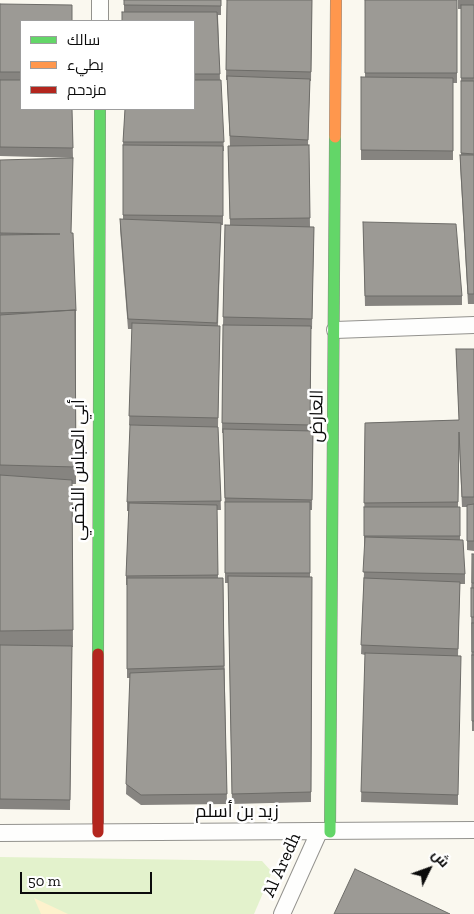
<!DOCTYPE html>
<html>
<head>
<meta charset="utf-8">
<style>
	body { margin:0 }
	#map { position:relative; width:474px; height:914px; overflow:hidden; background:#faf8ef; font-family:"Zilla Slab",Cairo,serif }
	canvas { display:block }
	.legend { position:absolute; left:20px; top:20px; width:175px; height:90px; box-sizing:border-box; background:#fff; border:1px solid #9d9d9d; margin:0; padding:6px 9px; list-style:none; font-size:15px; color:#0b0b0b }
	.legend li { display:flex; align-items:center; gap:10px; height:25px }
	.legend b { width:25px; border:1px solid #9d9d9d }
	.north { position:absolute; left:404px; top:844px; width:50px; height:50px; -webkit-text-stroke:4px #fff; paint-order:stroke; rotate:48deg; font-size:14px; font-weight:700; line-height:20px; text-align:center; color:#0b0b0b }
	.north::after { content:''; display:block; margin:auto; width:18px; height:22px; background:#0b0b0b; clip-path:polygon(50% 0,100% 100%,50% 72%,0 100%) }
	.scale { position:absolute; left:20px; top:872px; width:132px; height:22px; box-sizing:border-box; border:2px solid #0b0b0b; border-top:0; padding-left:6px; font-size:15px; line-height:18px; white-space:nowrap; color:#0b0b0b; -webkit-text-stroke:4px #fff; paint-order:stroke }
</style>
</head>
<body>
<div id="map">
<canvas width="474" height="914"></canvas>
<ul class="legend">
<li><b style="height:6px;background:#63d668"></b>سالك</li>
<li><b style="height:6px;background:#ff974d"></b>بطيء</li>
<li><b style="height:6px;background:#b3261e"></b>مزدحم</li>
</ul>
<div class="north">ش</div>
<div class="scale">50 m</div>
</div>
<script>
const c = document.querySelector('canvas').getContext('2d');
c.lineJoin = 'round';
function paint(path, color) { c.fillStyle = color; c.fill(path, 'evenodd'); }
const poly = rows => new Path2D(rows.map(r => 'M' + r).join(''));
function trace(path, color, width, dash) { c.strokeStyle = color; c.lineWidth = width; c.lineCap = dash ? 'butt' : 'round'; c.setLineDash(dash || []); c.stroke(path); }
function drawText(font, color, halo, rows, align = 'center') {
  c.font = font + ' "Zilla Slab",Cairo,serif'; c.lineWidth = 5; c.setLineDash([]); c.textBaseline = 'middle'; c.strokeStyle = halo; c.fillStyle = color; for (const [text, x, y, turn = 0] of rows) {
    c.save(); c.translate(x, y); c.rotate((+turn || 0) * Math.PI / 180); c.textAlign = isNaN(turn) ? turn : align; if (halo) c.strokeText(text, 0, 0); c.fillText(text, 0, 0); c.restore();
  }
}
paint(poly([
	[0,857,262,861,272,872,254,914,0,914]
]), '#e3f2cc');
paint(poly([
	[34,898,68,914,41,914]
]), '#fdf2cd');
const street = poly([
	[100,21,100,0],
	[335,330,474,325],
	[0,833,474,830],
	[282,914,319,832]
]);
const fast = poly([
	[98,654,100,109],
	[330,832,335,137]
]);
const slow = poly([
	[335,137,336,0]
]);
const jam = poly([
	[98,832,98,654]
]);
trace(street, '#93928e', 18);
trace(fast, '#898884', 12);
trace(slow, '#898884', 12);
trace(jam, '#898884', 12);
trace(street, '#fefefd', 16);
trace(fast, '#63d668', 11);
trace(slow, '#ff974d', 11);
trace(jam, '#b3261e', 11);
paint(poly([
	[124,0,221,0,221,15,218,15,220,80,224,151,223,151,223,225,221,225,218,326,220,326,218,427,221,510,217,510,218,578,223,578,227,804,141,805,126,794,130,678,127,678,127,585,126,585,126,576,129,511,127,511,127,502,140,426,129,425,132,329,128,329,120,229,120,219,123,219,123,145,125,109,194,109,194,21,124,12],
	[227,0,312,0,311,81,310,81,308,145,309,145,310,227,314,227,312,329,311,329,310,431,313,431,312,510,310,510,310,577,312,577,311,802,232,804,228,583,225,583,225,508,223,433,222,433,223,325,225,225,230,225,228,146,230,146,227,80,226,80],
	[365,0,457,0,457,83,453,83,453,160,361,160,361,77,365,77],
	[458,0,474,0,474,304,468,304,460,165,460,155,461,155,461,9,458,9],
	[0,4,21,21,21,109,72,109,73,158,0,156],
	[0,160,71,233,76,311,76,484,72,484,73,647,72,647,70,810,0,809],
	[363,222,462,296,462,305,365,306],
	[456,349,474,349,474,551,467,550,467,507,462,507,459,442,458,507,460,507,460,540,465,574,465,584,460,584,458,656,458,805,361,802,365,655,361,654,365,545,364,545,365,423,459,420],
	[472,554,474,554,474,731,472,731,471,598]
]), '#868480');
const building = poly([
	[124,0,221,0,221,6,124,5,124,0],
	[227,0,312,0,311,72,226,70,227,0],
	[365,0,457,0,457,73,365,73,365,0],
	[0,4,72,5,72,21,21,21,21,72,0,72,0,4],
	[461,5,474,5,474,78,461,78,461,5],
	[122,12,217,12,220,74,194,74,194,21,122,21,122,12],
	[227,76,310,79,308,140,230,136,227,76],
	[361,77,453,78,453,151,361,150,361,77],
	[0,80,21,80,21,109,72,109,73,148,0,147,0,80],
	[194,80,221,80,224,142,123,142,125,109,194,109,194,80],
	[461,81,474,81,474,154,461,153,461,81],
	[123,145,223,146,223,216,123,215,123,145],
	[309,145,310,218,230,219,228,146,309,145],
	[460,155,474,155,474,294,468,294,460,155],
	[73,158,71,233,73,233,76,311,75,310,35,312,0,313,0,235,60,234,0,233,0,160,73,158],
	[120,219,221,223,217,323,128,319,120,219],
	[363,222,456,224,462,296,365,296,363,222],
	[225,225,314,227,312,319,223,317,225,225],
	[75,310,76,467,0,465,0,315,75,310],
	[132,323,220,326,218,418,129,416,132,323],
	[223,325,311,326,310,425,222,423,223,325],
	[456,349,474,349,474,497,462,497,459,432,458,502,364,503,365,423,459,420,456,349],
	[130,425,218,427,221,501,127,502,130,425],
	[223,429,313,431,312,500,225,498,223,429],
	[0,475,72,480,73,630,0,631,0,475],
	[225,502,310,502,310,573,225,573,225,502],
	[129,503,217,505,218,575,126,576,129,503],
	[474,504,474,541,467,541,467,505,474,504],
	[364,507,460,507,460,536,364,536,364,507],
	[365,537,463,540,465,574,363,572,365,537],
	[472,554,474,554,474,583,472,583,472,554],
	[228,576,312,577,311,792,232,794,228,576],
	[127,578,223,578,224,666,127,669,127,578],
	[364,578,460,582,458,649,361,645,364,578],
	[471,588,474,588,474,617,471,617,471,588],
	[472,623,474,623,474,652,472,652,472,623],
	[0,645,72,646,70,800,0,799,0,645],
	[365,653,461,656,458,795,361,792,365,653],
	[472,655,474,655,474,721,472,721,472,655],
	[224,669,227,794,141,795,126,784,130,673,224,669],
	[355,869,450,914,334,914,355,869]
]);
paint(building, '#9c9a95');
trace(building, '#6d6c68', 1);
drawText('18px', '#0b0b0b', '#fff', [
	["العارض",317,416,-89],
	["أبي العباس اللخمي",79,470,-90],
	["زيد بن أسلم",237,812],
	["Al Aredh",282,865,-66]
]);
</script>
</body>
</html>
